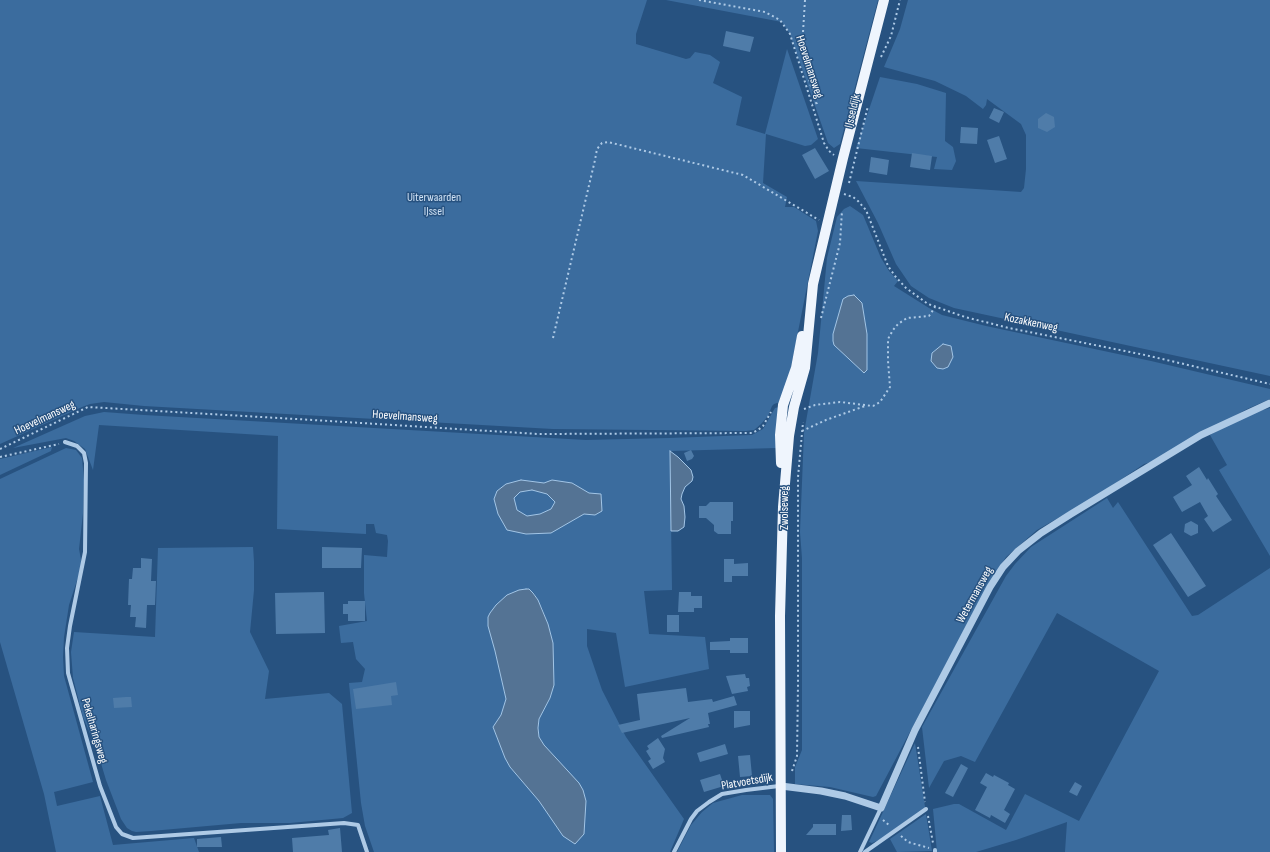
<!DOCTYPE html>
<html>
<head>
<meta charset="utf-8">
<style>
	body { margin:0 }
	canvas { display:block; background:#275280 }
</style>
</head>
<body>
<canvas width="1270" height="852"></canvas>
<script>
const c = document.querySelector('canvas').getContext('2d');
c.lineJoin = 'round';
function paint(path, color) { c.fillStyle = color; c.fill(path, 'evenodd'); }
const poly = rows => new Path2D(rows.map(r => 'M' + r).join(''));
function trace(path, color, width, dash) { c.strokeStyle = color; c.lineWidth = width; c.lineCap = dash ? 'butt' : 'round'; c.setLineDash(dash || []); c.stroke(path); }
function drawText(font, color, halo, rows, align = 'center') {
  c.font = font + ' "Sofia Sans Condensed",sans-serif'; c.lineWidth = 3; c.setLineDash([]); c.textBaseline = 'middle'; c.strokeStyle = halo; c.fillStyle = color; for (const [text, x, y, turn = 0] of rows) {
    c.save(); c.translate(x, y); c.rotate((+turn || 0) * Math.PI / 180); c.textAlign = isNaN(turn) ? turn : align; if (halo) c.strokeText(text, 0, 0); c.fillText(text, 0, 0); c.restore();
  }
}
paint(poly([
	[0,0,647,0,636,34,636,44,686,59,690,58,695,52,710,55,720,62,713,83,742,97,736,125,765,134,787,49,818,139,811,145,805,146,766,134,763,183,787,197,785,207,794,207,816,221,818,231,788,382,780,402,774,404,772,406,768,416,761,424,754,430,746,431,553,429,144,406,104,402,90,404,82,407,0,444],
	[666,0,878,0,840,144,834,148,828,143,790,34,782,22],
	[908,0,1270,0,1270,376,954,308,929,298,911,286,896,264,878,223,856,181,1021,192,1024,188,1026,169,1026,135,1021,124,987,99,986,105,983,109,966,96,935,81,884,67,900,29],
	[880,77,917,84,946,93,945,141,953,147,956,161,952,170,934,169,937,157,856,148],
	[850,206,863,215,881,258,889,271,898,281,894,286,929,308,942,315,986,326,1151,361,1270,389,1270,399,1247,409,1151,462,1144,464,1098,495,1037,530,1006,557,994,576,973,613,876,796,873,797,830,787,795,784,795,767,802,750,802,558,800,532,804,433,818,353,827,258,837,217,844,209],
	[862,303,867,334,833,334],
	[779,407,776,448,670,451,672,590,644,591,649,634,705,637,709,669,625,687,616,633,587,629,587,646,602,690,626,737,684,819,670,852,374,852,365,826,361,803,349,683,362,682,365,669,356,659,353,642,341,643,339,626,367,621,364,593,364,555,387,557,388,541,387,535,376,533,374,524,366,524,366,534,277,529,278,436,99,425,93,470,85,449,74,441,66,438,13,448,85,416,104,412,144,415,586,440,669,438,752,435,763,429,775,408],
	[529,590,534,593,542,608,548,624,553,643,554,685,550,698,539,719,538,728,539,737,544,745,563,836,539,801,510,767,505,758,493,727,501,715,506,699,495,651,488,626],
	[1270,408,1270,556,1219,470,1227,465,1210,435,1225,426,1259,411],
	[52,447,51,451,0,475,0,459],
	[66,448,76,450,82,458,84,480,83,513,79,549,82,565,69,605,64,637,63,657,64,676,93,782,54,792,57,806,100,796,113,845,194,838,199,852,56,852,44,794,0,642,0,479],
	[1107,498,1113,508,1118,502,1192,616,1198,615,1270,568,1270,852,1065,852,1067,822,1016,840,976,852,937,852,933,809,954,804,959,804,1006,830,1025,794,1079,821,1159,671,1057,613,975,762,961,756,944,761,929,788,922,727,1006,576,1015,564,1031,547],
	[253,547,254,562,254,590,250,632,269,671,265,699,329,693,342,704,352,813,343,818,290,823,241,823,151,831,136,832,132,831,127,828,121,819,106,780,97,750,83,717,73,678,71,652,74,632,155,637,158,548],
	[915,743,925,807,881,839,872,843,869,842],
	[742,795,770,795,773,799,774,852,677,852,691,825,702,812,713,803],
	[926,814,932,851,897,852,890,839]
]), '#3b6c9e');
const water = poly([
	[854,295,862,303,867,334,867,370,864,373,834,345,833,341,833,334,843,299,848,296,854,295],
	[943,344,951,346,953,357,948,367,943,369,937,368,931,361,932,353,943,344],
	[670,451,678,457,691,470,693,477,692,481,685,487,682,494,681,499,684,506,685,517,684,527,678,531,671,531,670,451],
	[521,480,544,483,552,480,572,483,589,493,601,494,602,511,595,515,584,514,551,533,526,534,507,530,498,514,494,499,497,491,506,484,521,480],
	[532,490,547,494,555,502,551,509,540,514,527,516,517,510,514,498,520,492,532,490],
	[526,589,529,589,533,593,538,600,548,624,553,643,554,685,550,698,539,719,538,728,539,737,544,745,579,783,583,790,586,801,584,834,575,844,563,836,539,801,510,767,505,758,493,727,501,715,506,699,495,651,488,626,488,617,490,613,496,605,507,595,519,590,526,589]
]);
paint(water, '#547394');
trace(water, '#a2c5e6', 1);
paint(poly([
	[726,31,754,37,750,52,723,46],
	[994,108,1004,112,999,123,989,118],
	[1046,113,1054,117,1055,127,1047,132,1038,128,1038,119],
	[961,127,978,128,977,144,960,143],
	[999,136,1007,159,995,163,987,140],
	[815,148,829,171,815,179,802,155],
	[912,153,932,156,930,170,910,167],
	[871,157,889,160,887,175,869,172],
	[691,450,694,456,692,459,687,461,684,453],
	[1199,467,1207,480,1208,478,1218,494,1216,496,1232,520,1213,532,1204,519,1208,516,1200,502,1182,512,1173,497,1192,485,1186,476],
	[710,502,733,502,733,521,731,521,731,534,718,534,714,531,714,525,706,518,699,518,699,506,706,506],
	[1191,521,1198,525,1198,533,1191,536,1184,532,1185,524],
	[1171,533,1206,586,1188,597,1153,545],
	[322,547,362,548,361,568,322,568],
	[141,558,152,559,151,581,156,581,155,605,147,605,146,628,135,627,136,617,130,617,131,605,128,605,129,579,132,579,133,568,141,568],
	[724,559,734,559,734,564,748,563,748,576,732,576,732,582,724,582],
	[324,592,325,633,276,634,275,593],
	[679,592,691,592,691,596,702,596,702,608,694,608,694,612,678,612],
	[348,601,365,601,365,621,348,621,348,614,343,614,343,604,348,604],
	[667,615,679,615,679,632,667,632],
	[730,638,748,638,748,653,730,653,730,650,710,650,710,642,730,641],
	[745,674,746,678,749,678,750,686,747,687,748,691,732,694,726,676],
	[396,682,398,695,391,696,392,705,356,709,353,689],
	[686,688,688,702,712,699,713,702,734,696,737,705,708,713,710,724,708,724,709,727,662,738,661,736,690,718,622,733,618,725,640,720,637,694],
	[126,697,131,697,132,707,114,708,113,698],
	[734,711,750,711,750,725,734,728],
	[658,738,665,749,663,758,665,762,653,769,648,761,651,759,646,751,649,749,647,746],
	[725,744,728,754,700,762,697,753],
	[750,755,752,776,740,777,738,756],
	[961,764,968,768,953,797,945,793],
	[986,773,993,777,994,775,1009,783,1008,785,1015,789,1004,810,1010,814,1005,823,991,815,990,818,975,810,987,787,980,783],
	[720,774,724,786,704,792,700,780],
	[1075,782,1082,786,1077,796,1069,792],
	[842,815,851,815,852,830,841,831],
	[813,824,836,824,836,835,806,835,813,827],
	[340,828,342,852,293,852,292,838,329,835,328,830],
	[221,837,222,847,197,847,197,839]
]), '#4f7ca9');
trace(poly([
	[699,0,765,12,780,20,790,34,824,143,829,151,834,155],
	[805,0,803,32,810,84,816,94,817,103,812,104],
	[881,57,891,36,900,0],
	[849,183,868,106],
	[844,194,853,197,858,201,866,210,888,266,895,276,906,288,928,304,965,317,1009,328,1145,355,1270,384],
	[821,318,840,243,842,211],
	[553,338,595,160,597,149,602,143,608,142,743,175,819,220],
	[804,409,815,405,840,402,873,406,880,402,890,387,888,361,888,339,893,330,898,324,907,318,929,316,935,307],
	[802,431,826,420,865,406],
	[0,449,88,407,313,420,538,434,752,433,758,430,763,426,771,412],
	[0,457,59,444],
	[918,747,925,802],
	[792,771,797,756,798,685,798,477,803,422],
	[928,816,933,843],
	[883,820,890,826],
	[901,836,908,842,929,848]
]), '#aecae6', 2, [2, 3]);
trace(poly([
	[65,442,77,446,84,453,86,463,85,552,70,626,67,648,68,673,100,786,116,827,122,834,133,838,344,823,358,825,367,852],
	[935,850,935,852],
	[674,852,691,819,697,811,709,802,722,794,746,790,779,786],
	[860,852,881,808],
	[865,852,926,809]
]), '#aecae6', 4);
trace(poly([
	[781,786,821,791,845,796,881,808,915,730,990,587,1003,567,1018,551,1041,533,1071,514,1201,435,1270,403]
]), '#aecae6', 7);
trace(poly([
	[781,463,780,435,783,405,796,368,802,336],
	[781,852,780,616,783,507,789,436,794,407,805,368,813,284,843,158,884,0]
]), '#eff5fd', 10);
drawText('12px', '#fff', '#275280', [
	["Hoevelmansweg",809,67,72],
	["IJsseldijk",853,111,-77],
	["Kozakkenweg",1031,323,12],
	["Hoevelmansweg",405,417,4],
	["Hoevelmansweg",45,418,-25],
	["Zwolseweg",785,508,-90],
	["Wetermansweg",975,595,-61],
	["Pekelharingsweg",94,731,74],
	["Platvoetsdijk",747,782,-10]
]);
drawText('12px', '#d1e3f5', '#275280', [
	["Uiterwaarden",434,198],
	["IJssel",434,212]
]);
</script>
</body>
</html>
